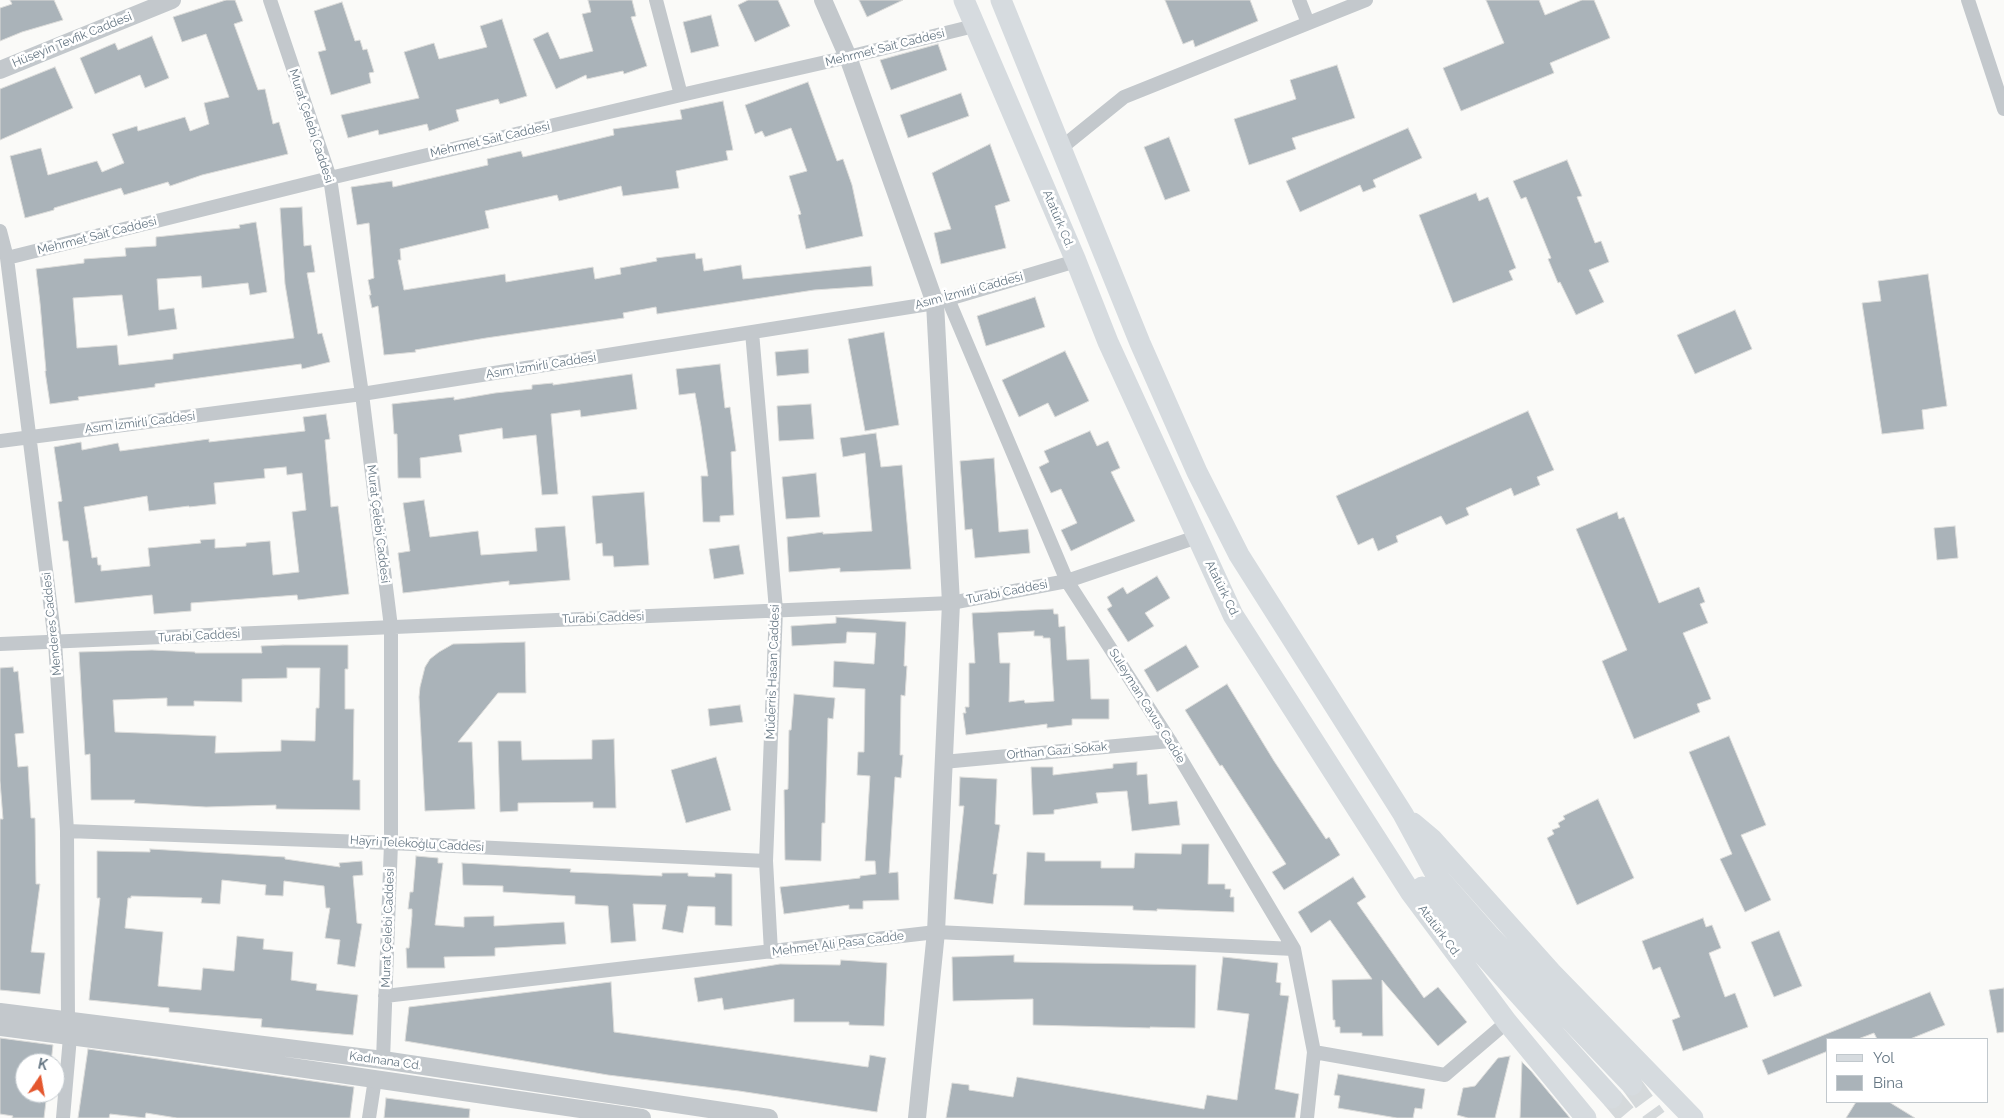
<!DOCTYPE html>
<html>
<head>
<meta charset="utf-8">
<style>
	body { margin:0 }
	#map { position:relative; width:2004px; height:1118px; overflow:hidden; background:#fafaf8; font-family:Raleway,sans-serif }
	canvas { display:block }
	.legend { position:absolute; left:1826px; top:1038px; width:162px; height:65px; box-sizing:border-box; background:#fff; border:1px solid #c1c8cd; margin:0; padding:6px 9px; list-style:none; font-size:15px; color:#657683 }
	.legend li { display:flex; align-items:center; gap:10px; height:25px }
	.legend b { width:25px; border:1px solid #c1c8cd }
	.north { position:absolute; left:15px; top:1053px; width:50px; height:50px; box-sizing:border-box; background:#fff; border:1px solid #c1c8cd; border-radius:50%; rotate:12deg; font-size:14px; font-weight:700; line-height:20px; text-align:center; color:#657683 }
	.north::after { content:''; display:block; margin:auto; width:18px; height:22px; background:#e4572e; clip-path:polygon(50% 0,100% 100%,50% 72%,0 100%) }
</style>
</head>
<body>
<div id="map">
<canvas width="2004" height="1118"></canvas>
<ul class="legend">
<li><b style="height:6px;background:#d6dbdf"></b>Yol</li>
<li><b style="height:14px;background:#aab3b9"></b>Bina</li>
</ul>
<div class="north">K</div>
</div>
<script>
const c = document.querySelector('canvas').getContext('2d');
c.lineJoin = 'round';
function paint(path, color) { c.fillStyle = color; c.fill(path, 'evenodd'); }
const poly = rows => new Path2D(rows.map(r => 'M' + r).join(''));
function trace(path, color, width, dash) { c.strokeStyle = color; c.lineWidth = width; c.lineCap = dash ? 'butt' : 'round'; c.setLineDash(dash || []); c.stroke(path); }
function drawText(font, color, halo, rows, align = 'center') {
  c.font = font + ' Raleway,sans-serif'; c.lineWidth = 5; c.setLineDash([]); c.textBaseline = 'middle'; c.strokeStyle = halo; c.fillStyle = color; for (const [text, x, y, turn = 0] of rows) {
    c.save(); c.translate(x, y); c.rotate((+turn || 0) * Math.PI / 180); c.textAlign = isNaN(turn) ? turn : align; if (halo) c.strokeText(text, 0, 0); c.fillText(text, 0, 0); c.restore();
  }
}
const building = poly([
	[10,0,54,0,63,20,22,32,0,41,0,8,12,4,10,0],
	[226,0,235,0,243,21,234,24,258,90,265,89,273,124,279,122,288,154,202,175,170,186,168,182,124,195,121,188,54,208,54,210,25,218,10,156,41,148,48,175,97,161,102,172,124,163,112,134,137,126,138,131,185,117,190,131,209,124,204,103,229,97,206,34,182,42,173,17,226,0],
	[588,0,632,0,636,16,631,17,647,66,624,74,623,71,587,79,586,75,556,89,533,39,548,32,560,59,593,51,582,14,591,12,588,0],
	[748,0,778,0,790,26,755,42,738,5,748,0],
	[859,0,903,0,867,17,859,0],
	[1165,0,1250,0,1258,21,1195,47,1193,40,1183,44,1165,0],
	[1486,0,1539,0,1545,15,1582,0,1594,0,1610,38,1550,63,1554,73,1461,111,1443,68,1504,43,1486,0],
	[342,2,355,41,360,40,363,50,367,49,374,72,369,73,371,83,331,95,318,52,326,50,314,11,342,2],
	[711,15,719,46,691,53,683,22,711,15],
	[502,19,527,96,500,104,498,99,456,110,459,121,429,131,427,124,379,135,378,130,348,138,341,115,419,98,404,52,434,43,439,59,487,47,480,26,502,19],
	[152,36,169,78,145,88,140,75,95,94,80,58,115,43,118,50,152,36],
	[938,44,947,70,891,90,880,60,938,44],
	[1337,65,1355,118,1292,138,1296,149,1249,165,1234,119,1296,99,1290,80,1337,65],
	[55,67,73,108,0,140,0,89,55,67],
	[808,82,837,161,843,159,852,185,863,236,806,249,798,215,801,214,789,176,807,171,791,128,765,137,762,131,755,134,745,105,808,82],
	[961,93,969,116,908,138,900,115,961,93],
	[723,101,733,150,726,151,728,160,676,171,679,188,623,196,621,186,559,201,557,195,485,211,489,228,400,249,401,260,398,260,404,290,505,274,506,282,593,267,595,279,621,274,620,268,657,261,656,258,695,253,696,259,702,258,704,271,741,265,743,279,871,266,873,286,814,290,657,314,656,307,623,313,624,318,486,338,415,350,416,352,384,355,378,306,372,308,369,295,371,295,368,280,374,278,369,223,357,225,351,187,392,181,393,187,488,165,487,159,521,151,523,157,614,135,613,129,682,119,680,110,723,101],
	[1408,128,1422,158,1373,180,1376,187,1363,192,1360,185,1300,212,1286,181,1408,128],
	[1169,137,1190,191,1165,200,1144,147,1169,137],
	[990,144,1010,201,995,206,1006,248,941,264,934,233,951,229,932,173,990,144],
	[1567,160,1582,196,1577,197,1595,243,1601,241,1609,262,1589,270,1604,302,1576,315,1560,282,1558,283,1548,259,1551,258,1526,197,1521,199,1513,181,1567,160],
	[1476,193,1479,201,1488,197,1516,268,1509,271,1513,280,1453,303,1419,215,1476,193],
	[302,207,304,246,311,245,315,272,307,273,318,334,322,333,330,362,302,369,301,364,155,384,155,387,78,397,79,400,50,404,45,371,46,371,40,303,36,269,84,263,84,259,126,256,125,248,156,246,156,237,240,228,239,225,256,222,267,292,250,295,248,283,202,288,201,276,157,279,159,310,174,308,177,329,128,336,122,295,73,298,77,348,117,345,119,365,173,359,173,354,294,338,285,284,280,208,302,207],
	[1928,274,1947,406,1922,410,1924,429,1882,434,1862,303,1881,301,1878,281,1928,274],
	[1035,297,1045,327,986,346,977,316,1035,297],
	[1735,310,1752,349,1695,374,1677,335,1735,310],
	[884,332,899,425,865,431,848,339,884,332],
	[808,349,809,373,777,376,775,352,808,349],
	[1065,351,1089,401,1055,417,1048,403,1019,417,1002,380,1065,351],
	[720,364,725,408,730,407,736,451,731,452,734,515,720,516,720,522,703,522,701,476,708,476,701,426,695,393,679,395,676,369,720,364],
	[632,374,637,409,581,417,580,410,551,414,558,494,542,495,536,435,503,439,502,428,459,435,462,452,420,458,421,478,398,478,397,434,394,434,392,404,454,397,454,400,495,393,532,389,532,385,553,383,553,385,632,374],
	[811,404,814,439,779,441,777,406,811,404],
	[1528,411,1554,470,1537,477,1540,485,1514,496,1511,488,1466,508,1469,515,1446,525,1441,516,1396,536,1398,542,1378,551,1373,538,1358,545,1336,496,1528,411],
	[326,414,330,439,325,440,331,507,338,506,349,594,298,600,297,595,191,603,191,611,154,614,152,595,75,603,68,541,63,541,58,502,62,501,54,447,81,442,82,450,118,443,120,451,209,439,209,442,305,431,303,417,326,414],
	[286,467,287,475,302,473,306,510,292,512,299,572,273,575,270,541,246,543,246,546,215,548,215,539,200,540,201,543,148,548,150,566,101,571,101,565,98,565,97,557,92,558,84,507,147,496,149,511,189,506,189,507,216,504,214,483,265,478,264,469,286,467],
	[1090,431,1097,446,1108,441,1120,468,1111,472,1135,521,1071,551,1061,530,1077,523,1061,489,1051,493,1039,467,1049,462,1044,451,1090,431],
	[876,433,881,467,902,465,911,569,840,572,840,568,789,572,787,537,823,532,823,534,872,531,865,453,843,457,840,438,876,433],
	[994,458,999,532,1028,529,1030,553,975,558,972,529,965,530,960,461,994,458],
	[816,473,820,517,786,519,782,477,816,473],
	[644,492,649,565,614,567,613,556,603,556,602,543,596,544,592,496,644,492],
	[424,500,430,537,478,531,481,555,537,551,535,528,565,526,570,580,509,585,509,581,403,593,398,553,410,551,403,503,424,500],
	[1617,512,1619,519,1624,517,1659,603,1699,587,1705,602,1700,604,1708,623,1683,633,1711,699,1697,704,1700,712,1634,739,1602,661,1627,650,1576,529,1617,512],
	[1955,526,1958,558,1937,560,1934,528,1955,526],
	[739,545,744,574,714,579,709,549,739,545],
	[1157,576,1170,598,1145,613,1154,626,1128,642,1107,609,1112,606,1107,597,1123,587,1127,594,1157,576],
	[1053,609,1054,614,1058,614,1059,627,1065,626,1067,660,1089,659,1091,699,1109,699,1109,719,1072,719,1072,725,1047,728,1047,724,966,735,963,713,966,713,965,707,969,707,969,663,975,663,972,613,1053,609],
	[1034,631,1034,636,1043,636,1043,638,1050,638,1054,701,1025,703,1024,700,1009,702,1010,663,1000,663,998,633,1034,631],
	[836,617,906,622,904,666,907,666,905,696,901,695,900,755,903,755,901,778,895,777,889,873,898,872,899,900,863,901,863,909,849,909,849,905,784,914,780,887,860,878,860,876,876,874,875,861,865,861,870,776,857,775,858,752,864,752,865,689,833,687,834,661,874,664,876,633,847,632,846,643,792,646,791,626,836,623,836,617],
	[525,642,526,693,498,693,458,742,472,742,475,809,425,811,419,697,420,687,425,667,430,659,439,652,453,644,525,642],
	[283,645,348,645,348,669,345,669,345,709,354,709,353,780,360,780,360,810,276,809,276,805,206,807,134,803,135,800,91,800,90,754,85,755,79,652,152,650,195,652,195,653,262,653,261,646,283,645],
	[287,668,320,668,319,708,316,708,315,741,281,740,281,751,215,753,216,736,115,732,113,700,167,698,167,706,194,706,194,701,242,702,242,679,287,678,287,668],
	[1186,645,1199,667,1157,692,1144,670,1186,645],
	[13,667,14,672,18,671,24,733,15,734,18,767,28,766,31,818,35,818,36,884,40,884,31,952,45,953,40,994,0,990,0,819,3,819,0,781,0,668,13,667],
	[1227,684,1274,761,1326,839,1329,837,1340,855,1284,890,1272,872,1286,864,1222,765,1220,766,1185,710,1227,684],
	[794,694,835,698,833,719,828,718,825,823,822,823,821,861,785,860,784,790,788,789,789,730,791,730,794,694],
	[740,705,743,722,710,726,708,709,740,705],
	[1729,736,1766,825,1741,835,1771,900,1745,912,1720,859,1732,854,1689,752,1729,736],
	[614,739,616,808,593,808,593,802,518,803,518,811,500,812,498,741,521,741,522,760,592,759,592,740,614,739],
	[716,757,731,810,686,823,671,770,716,757],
	[1137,762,1137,775,1147,774,1149,804,1177,801,1180,825,1132,831,1127,791,1096,793,1098,803,1054,810,1054,814,1033,815,1031,767,1053,767,1053,775,1113,768,1113,764,1137,762],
	[960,777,997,779,995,824,1000,825,993,874,997,874,993,904,954,899,964,806,959,806,960,777],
	[1598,799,1634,878,1577,905,1547,838,1554,834,1552,830,1560,827,1558,823,1565,819,1563,816,1598,799],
	[1182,844,1209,844,1208,884,1225,884,1225,889,1231,889,1230,897,1234,897,1234,912,1157,909,1157,911,1133,910,1133,906,1024,905,1027,852,1045,853,1045,861,1101,861,1101,868,1134,868,1135,853,1181,854,1182,844],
	[150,849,285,857,285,859,340,867,339,863,362,861,363,875,353,876,357,923,362,924,355,967,337,964,340,940,325,938,330,908,326,908,324,886,284,881,283,896,265,895,266,885,222,880,220,904,201,903,202,898,131,896,131,898,128,898,125,928,163,932,158,986,201,990,203,968,234,971,237,936,264,939,263,949,293,952,291,980,317,984,316,990,358,995,353,1035,261,1027,262,1019,169,1012,169,1008,89,1000,100,898,97,898,97,851,150,852,150,849],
	[416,856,438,858,438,863,443,863,435,925,464,927,464,917,494,916,494,926,564,922,566,944,495,948,495,956,444,957,445,968,407,968,406,948,409,948,412,916,412,909,408,909,410,892,413,892,416,856],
	[462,863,571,869,570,872,662,876,662,873,688,873,688,876,715,877,715,873,732,874,732,926,715,925,715,907,688,906,683,933,662,929,666,905,633,904,636,941,611,943,608,906,575,904,575,896,503,892,503,886,463,885,462,863],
	[1353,877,1366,897,1357,903,1424,998,1438,987,1467,1022,1438,1046,1382,980,1383,1036,1362,1036,1362,1033,1340,1033,1340,1027,1335,1027,1335,1020,1333,1020,1332,980,1372,979,1330,920,1311,933,1298,912,1353,877],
	[1703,918,1706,927,1712,925,1721,948,1709,953,1725,997,1735,993,1748,1027,1683,1051,1672,1020,1680,1017,1660,967,1653,970,1642,941,1703,918],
	[1779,931,1802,986,1774,997,1751,942,1779,931],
	[1014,955,1014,962,1196,965,1195,1028,1150,1027,1150,1028,1033,1025,1033,999,953,1001,952,957,1014,955],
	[1223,957,1278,963,1276,982,1281,983,1280,995,1289,996,1275,1089,1299,1094,1295,1118,946,1118,952,1083,969,1085,969,1090,1013,1097,1017,1077,1204,1109,1207,1095,1237,1100,1249,1014,1217,1010,1223,957],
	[841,960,887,963,884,1026,849,1025,849,1022,794,1022,794,999,724,1010,722,998,698,1002,694,978,780,964,840,965,841,960],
	[611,982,614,1032,868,1067,870,1055,886,1058,877,1112,739,1091,608,1075,405,1041,409,1007,611,982],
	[2004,988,2004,1032,1997,1033,1989,990,2004,988],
	[1930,992,1945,1025,1910,1039,1877,1039,1874,1033,1858,1039,1828,1039,1828,1051,1768,1075,1762,1060,1930,992],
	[0,1038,53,1045,51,1063,25,1063,25,1093,47,1093,44,1118,12,1118,13,1116,0,1114,0,1038],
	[88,1049,354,1087,350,1118,177,1118,146,1113,145,1118,110,1114,109,1118,78,1118,88,1049],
	[1510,1056,1495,1118,1468,1118,1457,1115,1463,1088,1475,1086,1498,1058,1510,1056],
	[1522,1062,1531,1071,1570,1118,1520,1118,1522,1062],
	[1338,1074,1425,1089,1422,1109,1415,1108,1413,1118,1397,1118,1338,1108,1340,1096,1334,1095,1338,1074],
	[386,1098,470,1109,469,1118,384,1118,386,1098],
	[1856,1102,1889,1102,1915,1118,1846,1118,1856,1102]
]);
paint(building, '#aab3b9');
trace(building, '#dcdcda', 1);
trace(poly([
	[1632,1085,1656,1118],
	[1612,1098,1629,1118]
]), '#d5d9db', 21, [21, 11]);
trace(poly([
	[270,0,330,178,362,394,391,627,391,843,383,1060],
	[656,0,681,95],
	[1299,0,1308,23],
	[1968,0,2004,109],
	[1061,148,1124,97,1366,0],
	[0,231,7,258,55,642,67,831,68,1020],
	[7,258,330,178,681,95,848,57,974,26],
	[948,299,1067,581,1170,741,1294,949,1314,1052,1307,1118],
	[752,332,776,610,766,861,771,952],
	[0,441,362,394,935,303,1076,261],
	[0,644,951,603,1067,581,1197,537],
	[943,762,1170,741],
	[67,831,391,843,766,861],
	[385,996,936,932,1294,949],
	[1314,1052,1445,1075,1507,1022],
	[63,1118,70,1037],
	[369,1118,375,1079]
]), '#c3c8cc', 14);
trace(poly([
	[823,0,848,57,935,303,951,603,936,932,917,1118],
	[0,70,172,0],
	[0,1012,383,1060,769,1118],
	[0,1027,161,1048,642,1118]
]), '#c3c8cc', 18);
trace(poly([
	[964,0,1076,261,1108,342,1233,615,1411,893,1507,1022,1586,1118],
	[1001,0,1140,343,1197,472,1239,555,1403,814,1436,875,1489,935,1632,1085],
	[1413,823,1432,839,1551,972,1693,1118],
	[1422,887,1612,1098]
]), '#d6dbdf', 21);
drawText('12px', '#657683', '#fff', [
	["Hüseyin Tevfik Caddesi",72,40,-22],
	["Mehrmet Sait Caddesi",885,48,-14],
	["Murat Çelebi Caddesi",311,126,72],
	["Mehrmet Sait Caddesi",490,140,-13],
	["Atatürk Cd.",1058,219,67],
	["Mehrmet Sait Caddesi",97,236,-14],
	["Asım İzmirli Caddesi",969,291,-15],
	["Asım İzmirli Caddesi",541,366,-9],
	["Asım İzmirli Caddesi",140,423,-7],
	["Murat Çelebi Caddesi",378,524,83],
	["Atatürk Cd.",1222,589,64],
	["Turabi Caddesi",1007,592,-11],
	["Turabi Caddesi",603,618,-2],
	["Menderes Caddesi",52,624,-96],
	["Turabi Caddesi",199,636,-3],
	["Müderris Hasan Caddesi",773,672,-88],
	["Suleyman Cavus Cadde",1147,706,58],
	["Orthan Gazi Sokak",1057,751,-5],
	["Hayri Telekoğlu Caddesi",417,844,3],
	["Murat Çelebi Caddesi",388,928,-88],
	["Atatürk Cd.",1439,931,53],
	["Mehmet Ali Pasa Cadde",838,944,-7],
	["Kadınana Cd.",385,1061,8]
]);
</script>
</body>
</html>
